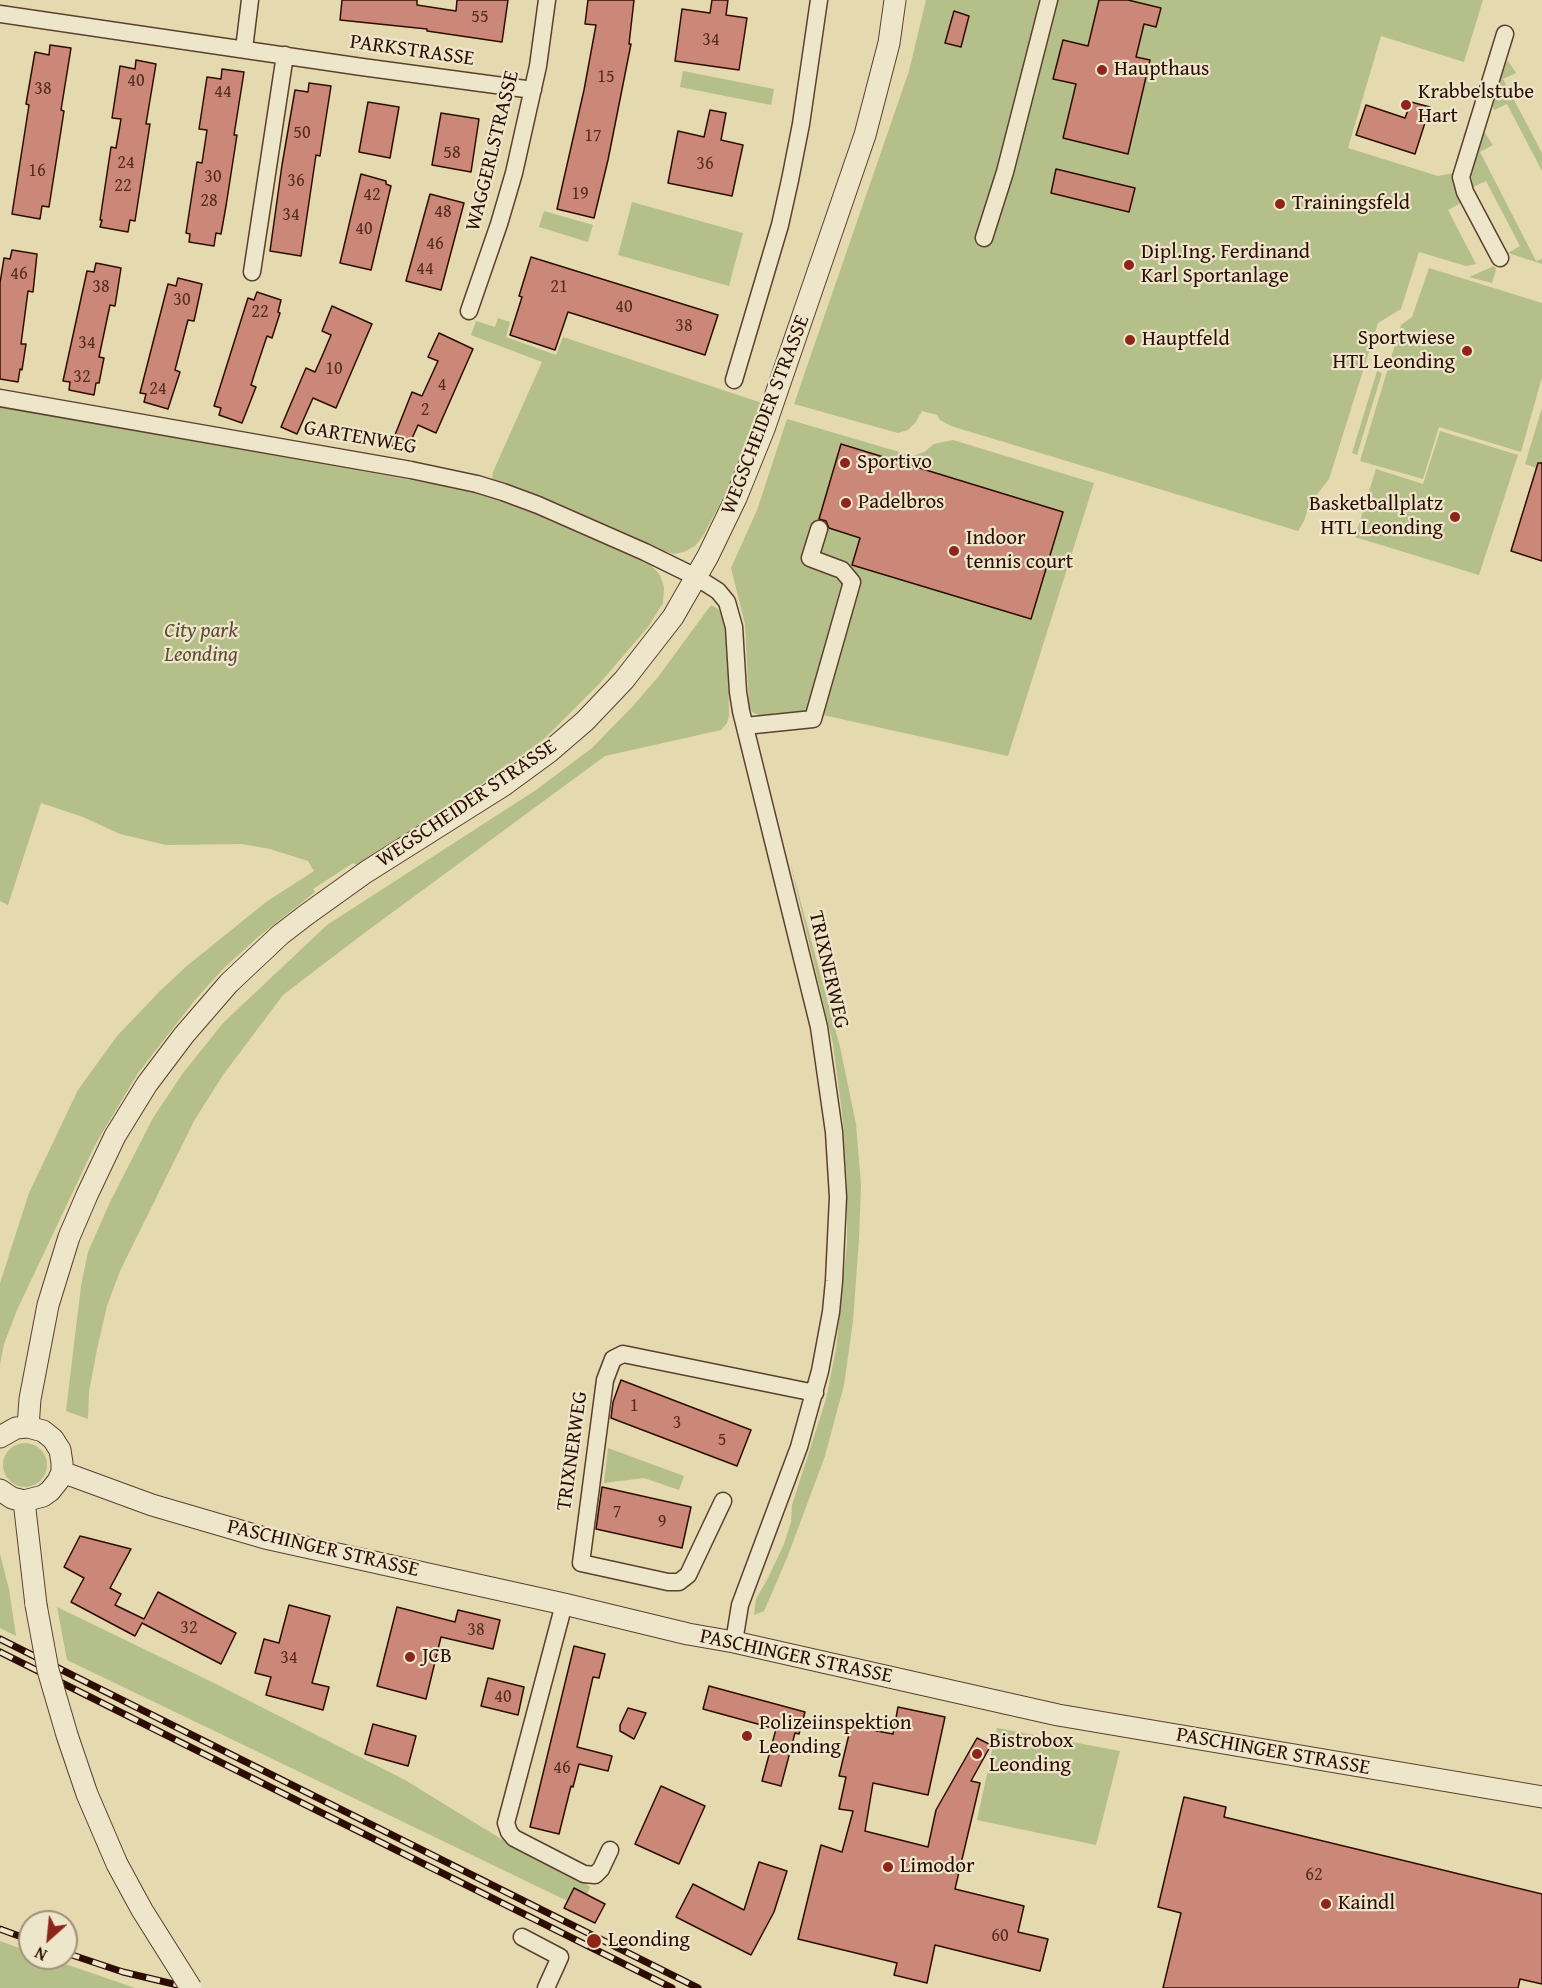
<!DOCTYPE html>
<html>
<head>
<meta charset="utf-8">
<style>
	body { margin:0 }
	#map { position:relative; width:1542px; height:1988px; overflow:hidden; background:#e4d9af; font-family:"Gentium Book Plus",serif }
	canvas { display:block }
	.north { position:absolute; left:18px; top:1910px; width:60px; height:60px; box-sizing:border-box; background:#ede6cb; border:2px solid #a08f7b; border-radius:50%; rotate:207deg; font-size:16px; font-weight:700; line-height:24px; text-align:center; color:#2d0d02 }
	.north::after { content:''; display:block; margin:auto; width:21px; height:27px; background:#8f2418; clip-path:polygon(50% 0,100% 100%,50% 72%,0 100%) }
</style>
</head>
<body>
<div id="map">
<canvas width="1542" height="1988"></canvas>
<div class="north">N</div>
</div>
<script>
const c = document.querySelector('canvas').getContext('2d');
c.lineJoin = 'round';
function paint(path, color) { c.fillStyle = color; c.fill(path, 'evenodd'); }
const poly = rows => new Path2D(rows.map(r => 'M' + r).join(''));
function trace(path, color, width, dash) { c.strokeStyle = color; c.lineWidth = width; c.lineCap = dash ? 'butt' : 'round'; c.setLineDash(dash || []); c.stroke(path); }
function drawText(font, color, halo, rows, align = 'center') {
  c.font = font + ' "Gentium Book Plus",serif'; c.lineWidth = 4.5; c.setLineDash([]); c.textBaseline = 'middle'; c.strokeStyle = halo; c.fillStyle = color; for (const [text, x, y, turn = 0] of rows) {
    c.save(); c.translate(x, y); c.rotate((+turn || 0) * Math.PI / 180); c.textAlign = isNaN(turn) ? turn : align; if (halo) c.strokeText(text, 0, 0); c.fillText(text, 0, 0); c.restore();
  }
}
paint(poly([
	[926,0,1483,0,1464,62,1381,36,1348,148,1438,176,1454,173,1454,188,1461,203,1448,210,1476,264,1466,266,1419,252,1401,309,1378,323,1329,479,1309,505,1304,521,1298,531,951,426,940,420,937,415,922,411,915,423,908,430,898,433,794,404,909,71],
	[1508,61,1516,73,1503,79,1542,153,1542,171,1507,104,1494,110,1493,107,1493,104,1506,63],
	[683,71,774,89,771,105,680,87],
	[1485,133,1493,145,1480,152,1536,261,1542,259,1542,264,1508,253,1520,246,1486,181,1473,187,1471,174,1482,135],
	[632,202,743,233,729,286,618,255],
	[544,211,593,225,588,242,539,227],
	[1494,266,1496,269,1492,283,1469,277],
	[1429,268,1542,303,1542,377,1521,452,1439,427,1423,479,1360,461,1401,325,1412,317],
	[498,318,510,322,506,337,556,355,563,337,762,403,727,490,703,536,695,546,684,552,674,554,648,546,525,492,492,479,493,472,542,362,471,335,476,321,495,327],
	[1377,371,1382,373,1357,455,1352,453],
	[0,407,490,494,510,500,647,561,660,575,664,587,663,603,648,627,599,684,544,739,475,789,357,865,353,863,313,889,315,892,258,937,223,969,195,1000,138,1073,95,1145,17,1310,4,1344,0,1365,0,1283,29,1193,78,1090,117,1036,160,991,188,965,266,902,314,871,308,861,270,849,242,844,166,845,120,834,83,817,41,803,8,905,0,901],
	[1542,408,1542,470,1525,464],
	[787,419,913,456,924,452,934,444,953,440,1094,483,1008,756,805,711,759,715,752,712,749,706,745,624,731,568,757,510],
	[1440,431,1518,455,1479,575,1355,537,1376,469,1423,484],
	[711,605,718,609,724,617,728,637,729,715,727,723,721,730,605,756,363,934,283,995,223,1075,194,1121,120,1271,107,1306,97,1349,89,1392,88,1419,66,1411,81,1286,88,1252,110,1202,153,1118,183,1073,223,1023,327,925,536,790,592,748,633,706,658,677],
	[790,862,840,1047,856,1124,861,1185,859,1239,853,1321,844,1385,825,1456,787,1558,764,1611,754,1615,756,1599,768,1578,784,1544,791,1522,792,1505,826,1399,836,1349,847,1244,847,1183,843,1121,833,1044],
	'3 1465a22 22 0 1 1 44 0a22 22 0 1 1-44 0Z',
	[608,1448,684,1476,679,1490,644,1478,604,1483],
	[0,1554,9,1589,16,1636,0,1628],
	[57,1607,216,1684,405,1780,511,1845,585,1882,590,1887,582,1908,67,1660],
	[997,1728,1120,1751,1096,1845,977,1820],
	[0,1941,30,1952,30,1958,48,1958,135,1988,0,1988]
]), '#b5bf8a');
const building = poly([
	[342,0,417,0,417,5,456,11,457,0,508,0,502,42,427,31,427,29,340,20,342,0],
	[588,0,634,0,629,44,631,44,608,160,594,218,557,209,584,90,596,25,585,24,588,0],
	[712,0,728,0,726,15,747,18,739,70,675,61,682,9,710,13,712,0],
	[1099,0,1128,0,1161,8,1156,27,1144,24,1136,57,1150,60,1128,154,1063,138,1076,84,1053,79,1063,40,1088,46,1099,0],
	[954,11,969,16,961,47,945,43,954,11],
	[50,45,71,48,61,110,64,111,49,207,42,206,40,219,12,214,29,105,26,104,35,52,49,55,50,45],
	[136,60,156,64,146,124,150,124,135,221,130,220,128,232,100,227,102,220,100,220,111,147,116,148,121,119,112,118,120,66,135,69,136,60],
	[222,69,244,72,234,135,237,135,226,206,221,234,216,233,214,246,189,242,190,234,186,233,197,162,202,163,207,130,199,129,207,77,221,79,222,69],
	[309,83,331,86,320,156,316,155,301,256,270,251,282,165,295,90,308,92,309,83],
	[368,102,399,107,390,158,359,152,368,102],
	[1411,102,1430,107,1415,154,1356,135,1366,105,1405,118,1411,102],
	[710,110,726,113,721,140,743,145,732,196,668,183,678,131,704,137,710,110],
	[441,113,479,119,471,172,432,165,441,113],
	[1056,169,1135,188,1129,212,1051,193,1056,169],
	[361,174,386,181,386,184,391,186,371,270,340,263,361,174],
	[430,194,464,203,441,290,406,281,430,194],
	[12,250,37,254,33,292,28,291,21,344,26,344,22,370,20,369,18,382,0,379,0,283,4,258,10,259,12,250],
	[531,257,718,315,705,355,568,312,555,350,510,335,522,297,519,296,531,257],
	[96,263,121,268,115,306,110,305,99,357,104,358,99,383,96,383,94,395,69,390,70,382,63,381,87,271,94,272,96,263],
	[178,278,202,284,194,321,188,320,175,370,180,372,168,409,144,402,146,394,140,393,168,284,176,286,178,278],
	[257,292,281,300,278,312,280,313,272,338,267,336,257,366,251,385,256,387,242,423,219,415,221,408,214,406,248,298,254,300,257,292],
	[332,306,372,324,336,408,313,398,297,434,281,427,306,368,315,372,323,354,331,335,322,331,332,306],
	[439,333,473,349,436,433,418,425,406,452,391,445,412,392,422,396,438,361,428,357,439,333],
	[841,444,1063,512,1031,619,852,565,860,538,829,528,826,521,819,519,841,444],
	[1538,463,1542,463,1542,561,1511,551,1538,463],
	[621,1380,751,1430,737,1466,611,1418,613,1402,621,1380],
	[602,1487,691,1507,682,1548,596,1529,602,1487],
	[80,1536,131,1549,110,1588,121,1594,115,1605,144,1619,158,1592,236,1633,221,1664,142,1623,135,1636,71,1602,84,1578,64,1567,80,1536],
	[289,1605,330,1616,312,1683,329,1687,323,1710,266,1695,271,1677,255,1673,264,1639,279,1643,289,1605],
	[397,1607,455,1622,458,1610,500,1620,493,1649,441,1637,426,1699,377,1686,397,1607],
	[574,1646,605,1654,599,1678,593,1677,577,1747,612,1756,608,1771,579,1764,573,1787,571,1786,559,1834,530,1827,574,1646],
	[488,1678,524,1687,518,1715,481,1706,488,1678],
	[709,1686,805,1712,799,1734,795,1733,781,1786,762,1781,776,1729,703,1709,709,1686],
	[898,1707,945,1717,928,1795,873,1783,865,1831,928,1847,936,1810,977,1738,991,1745,971,1781,980,1783,955,1889,1024,1906,1018,1932,1048,1939,1040,1971,935,1945,927,1983,894,1975,897,1963,798,1939,821,1845,842,1852,853,1811,839,1809,846,1777,839,1776,851,1726,893,1734,898,1707],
	[628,1708,646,1713,634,1739,620,1731,620,1725,628,1708],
	[373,1724,416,1736,408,1766,365,1754,373,1724],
	[661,1786,705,1806,679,1864,635,1844,661,1786],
	[1184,1797,1226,1807,1224,1817,1542,1894,1542,1984,1520,1979,1518,1988,1163,1988,1181,1913,1158,1907,1184,1797],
	[759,1862,787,1871,774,1912,751,1955,676,1917,693,1884,744,1910,759,1862],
	[574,1888,605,1904,595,1923,564,1908,574,1888]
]);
paint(building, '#cb8777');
trace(building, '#2d0d02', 1.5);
const minor = poly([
	[0,14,362,67,533,90],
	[244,49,250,0],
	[984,238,1005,172,1049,0],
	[1500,258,1465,192,1461,177,1505,34],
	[252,272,285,55],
	[469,311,499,224,514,173,538,66,547,0],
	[734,380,780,225,790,180,801,124,819,0],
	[0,398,411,470,477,484,503,492,538,505,645,552,696,577,718,591,727,602,734,627,738,692,741,711,819,1027,834,1132,838,1197,834,1281,831,1312,820,1371,799,1447,740,1605,734,1642],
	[745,726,813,719,852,582,842,570,810,558,819,529],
	[723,1501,688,1575,679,1582,668,1582,581,1563,605,1380,613,1359,623,1354,815,1393],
	[564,1604,506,1823,509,1832,514,1838,584,1874,595,1875,601,1869,610,1850],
	[522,1937,560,1957,546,1988]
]);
const tertiary = poly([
	[28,1427,30,1399,48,1305,69,1237,87,1195,115,1136,147,1084,184,1035,229,983,280,935,306,915,366,872,504,785,549,752,585,721,624,680,673,617,708,556,736,498,764,429,865,135,889,43,895,0],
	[0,1437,16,1428,28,1427,43,1431,53,1439,60,1450,62,1463,62,1472,58,1481,50,1491,43,1496,24,1501,12,1498,0,1490],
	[62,1472,152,1505,265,1538,564,1604,688,1634,734,1642,1058,1715,1542,1797],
	[24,1501,36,1605]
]);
trace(minor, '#5b402d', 19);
trace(tertiary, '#5b402d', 23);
trace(minor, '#ede6cb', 16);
trace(tertiary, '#ede6cb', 21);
const rail = poly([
	[0,1639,698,1988],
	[0,1652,672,1988],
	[0,1929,30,1940],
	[66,1953,123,1972,190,1988]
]);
trace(rail, '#2d0d02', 7);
trace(rail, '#ede6cb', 4.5, [14]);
const tertiaryBridge = poly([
	[36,1605,48,1670,67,1735,87,1794,117,1864,142,1910,191,1988]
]);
trace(tertiaryBridge, '#5b402d', 23, []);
trace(tertiaryBridge, '#ede6cb', 21);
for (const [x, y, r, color] of [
	[1102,70,6,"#8f2418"],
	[1406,105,6,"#8f2418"],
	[1280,204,6,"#8f2418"],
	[1129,265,6,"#8f2418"],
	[1130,340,6,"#8f2418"],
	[1467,351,6,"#8f2418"],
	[845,463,6,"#8f2418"],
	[846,503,6,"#8f2418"],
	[1455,517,6,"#8f2418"],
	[954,551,6,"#8f2418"],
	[410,1657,6,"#8f2418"],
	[747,1736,6,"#8f2418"],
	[977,1754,6,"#8f2418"],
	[888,1867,6,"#8f2418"],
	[1326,1904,6,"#8f2418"],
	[594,1941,8,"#8f2418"]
]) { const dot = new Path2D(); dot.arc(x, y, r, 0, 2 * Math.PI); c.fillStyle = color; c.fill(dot); trace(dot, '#ede6cb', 2); }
drawText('18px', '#542c1f', null, [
	["55",480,17],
	["34",711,40],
	["15",606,77],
	["40",136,81],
	["38",43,89],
	["44",223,92],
	["50",302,133],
	["17",593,136],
	["58",452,153],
	["24",126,163],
	["36",705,164],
	["16",37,171],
	["30",213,177],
	["36",296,181],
	["22",123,186],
	["19",580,194],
	["42",372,195],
	["28",209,201],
	["48",443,212],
	["34",291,215],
	["40",364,229],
	["46",435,244],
	["44",425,269],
	["46",19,274],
	["38",101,287],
	["21",559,287],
	["30",182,300],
	["40",624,307],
	["22",260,312],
	["38",684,326],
	["34",87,343],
	["10",334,369],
	["32",82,377],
	["4",442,385],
	["24",158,389],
	["2",425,410],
	["1",634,1406],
	["3",677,1423],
	["5",722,1440],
	["7",617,1512],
	["9",662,1522],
	["32",189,1628],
	["38",476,1630],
	["34",289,1658],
	["40",503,1697],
	["46",562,1768],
	["62",1314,1875],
	["60",1000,1936]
]);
drawText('21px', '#2d0d02', '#ede6cb', [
	["PARKSTRASSE",412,51,8],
	["WAGGERLSTRASSE",493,151,-76],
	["WEGSCHEIDER STRASSE",766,415,-69],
	["GARTENWEG",360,438,10],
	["WEGSCHEIDER STRASSE",467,804,-34],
	["TRIXNERWEG",828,970,77],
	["TRIXNERWEG",573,1451,-82],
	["PASCHINGER STRASSE",323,1549,13],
	["PASCHINGER STRASSE",796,1657,12],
	["PASCHINGER STRASSE",1273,1752,10]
]);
drawText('21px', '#2d0d02', '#ede6cb', [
	["Haupthaus",1114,70],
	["Krabbelstube",1418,93],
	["Hart",1418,117],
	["Trainingsfeld",1292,204],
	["Dipl.Ing. Ferdinand",1141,253],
	["Karl Sportanlage",1141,277],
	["Sportwiese",1455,339,"right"],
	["HTL Leonding",1455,363,"right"],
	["Hauptfeld",1142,340],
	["Sportivo",857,463],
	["Padelbros",858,503],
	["Basketballplatz",1443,505,"right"],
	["HTL Leonding",1443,529,"right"],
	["Indoor",966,539],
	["tennis court",966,563],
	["JCB",422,1657],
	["Polizeiinspektion",759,1724],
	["Leonding",759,1748],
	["Bistrobox",989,1742],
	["Leonding",989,1766],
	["Limodor",900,1867],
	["Kaindl",1338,1904],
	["Leonding",608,1941]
], 'left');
drawText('italic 21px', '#5d4b32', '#ede6cb', [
	["City park",201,632],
	["Leonding",201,656]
]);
</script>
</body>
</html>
